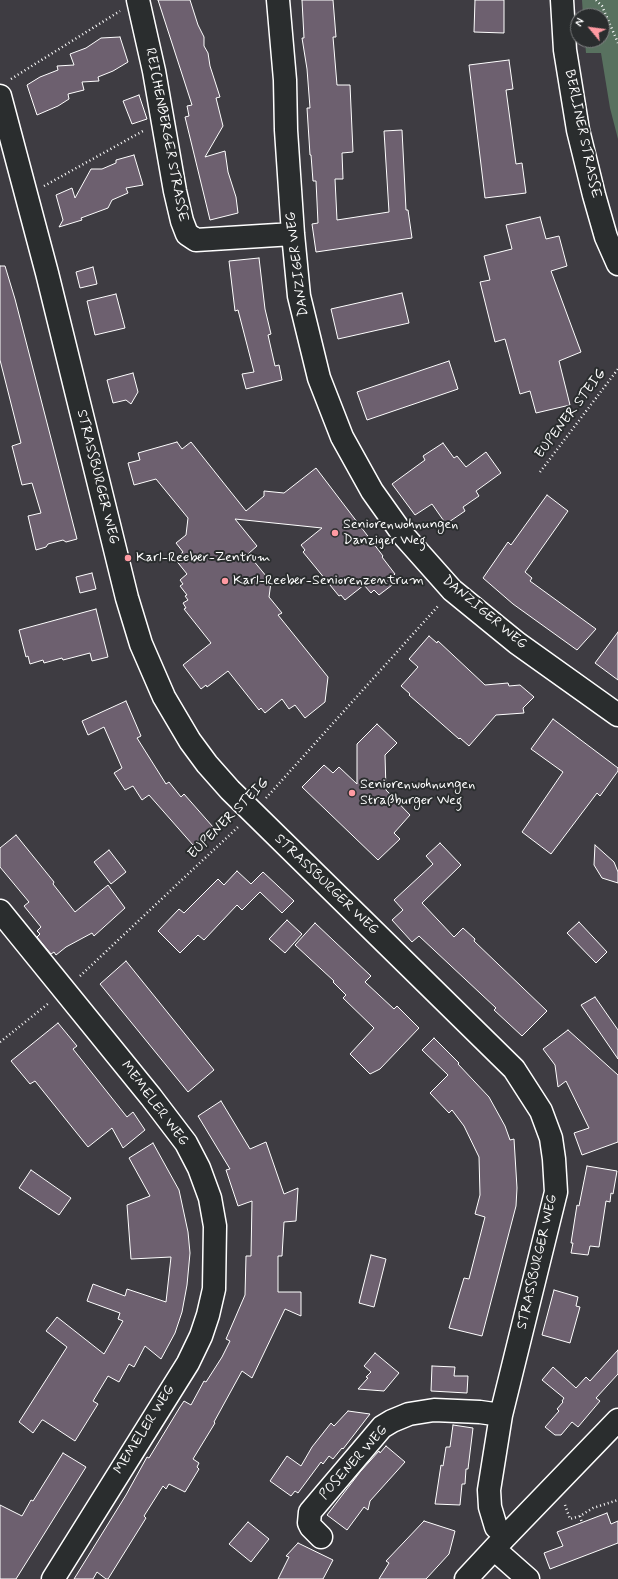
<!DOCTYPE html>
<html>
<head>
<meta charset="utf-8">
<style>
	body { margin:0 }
	#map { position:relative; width:618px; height:1579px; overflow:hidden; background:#3e3c42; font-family:Mynerve,sans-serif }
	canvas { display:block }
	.north { position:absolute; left:570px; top:8px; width:40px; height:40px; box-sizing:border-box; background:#2a2d2e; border:1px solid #7f8182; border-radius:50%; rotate:299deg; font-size:11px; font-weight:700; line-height:16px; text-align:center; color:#fff }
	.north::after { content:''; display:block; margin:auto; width:14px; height:18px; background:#ff9aa2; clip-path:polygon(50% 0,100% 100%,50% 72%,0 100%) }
</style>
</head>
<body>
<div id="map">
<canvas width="618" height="1579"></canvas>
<div class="north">N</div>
</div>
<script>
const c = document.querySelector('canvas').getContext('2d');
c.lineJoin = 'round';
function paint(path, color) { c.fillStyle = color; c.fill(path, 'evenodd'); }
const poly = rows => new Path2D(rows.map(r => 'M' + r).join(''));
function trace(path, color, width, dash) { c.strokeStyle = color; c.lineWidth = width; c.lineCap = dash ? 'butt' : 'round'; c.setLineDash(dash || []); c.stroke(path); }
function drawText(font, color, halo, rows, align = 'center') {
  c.font = font + ' Mynerve,sans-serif'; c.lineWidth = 4; c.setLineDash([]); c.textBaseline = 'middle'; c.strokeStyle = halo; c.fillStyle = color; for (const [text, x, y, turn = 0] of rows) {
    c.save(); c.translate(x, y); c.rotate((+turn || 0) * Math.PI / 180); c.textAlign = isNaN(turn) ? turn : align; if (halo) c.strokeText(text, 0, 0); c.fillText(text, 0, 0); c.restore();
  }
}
paint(poly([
	[582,0,618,0,618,139,610,108,601,53,586,53,585,40,602,40,602,16,583,16]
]), '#58715f');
const building = poly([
	[158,0,190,0,198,25,204,37,204,46,208,53,210,66,220,97,216,98,223,126,205,157,225,151,228,172,236,197,238,213,210,220,185,117,189,116,187,106,192,105,158,0],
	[302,0,333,0,336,37,333,37,337,85,350,85,353,152,342,153,343,179,335,179,337,220,389,212,384,131,402,130,406,210,408,210,412,238,316,252,312,224,318,223,316,181,313,181,311,155,310,155,307,108,310,108,307,69,302,38,304,38,302,0],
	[475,0,504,0,504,33,474,32,475,0],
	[120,37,128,62,113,71,98,77,99,81,82,82,84,90,68,94,69,99,58,106,37,115,27,85,40,77,58,70,57,66,74,65,70,54,86,48,101,38,120,37],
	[509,60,513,89,506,90,516,164,522,163,526,193,485,198,469,65,509,60],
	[139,95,147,119,132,124,123,101,139,95],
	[134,155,143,185,126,188,128,193,112,200,108,208,81,218,82,220,59,227,63,220,56,195,72,188,75,198,91,169,102,169,116,163,116,160,134,155],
	[540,217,546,239,559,236,567,266,551,271,581,352,559,361,570,405,536,413,530,391,520,394,505,339,495,342,480,282,490,280,484,256,512,249,506,225,540,217],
	[259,258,265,309,271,334,268,335,275,366,279,365,282,380,246,389,242,374,254,372,238,310,235,311,229,261,259,258],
	[0,266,5,266,15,299,77,539,66,542,63,540,48,544,46,547,36,550,28,516,41,513,32,483,22,485,12,446,21,443,0,360,0,266],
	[93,267,97,284,80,288,76,272,93,267],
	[402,293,409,323,338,339,331,309,402,293],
	[116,294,125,328,95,335,87,301,116,294],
	[449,361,458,389,367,420,357,392,449,361],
	[133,373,138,392,131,404,126,400,113,403,107,380,133,373],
	[177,442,182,449,191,442,246,511,264,496,264,491,284,493,316,468,383,556,382,557,395,574,392,577,396,582,379,595,374,590,371,593,364,585,345,600,341,595,339,596,303,552,305,550,301,545,322,528,235,519,257,546,248,554,271,582,269,597,282,613,278,615,328,677,325,702,305,718,295,705,289,709,282,699,265,713,261,708,259,710,228,671,207,687,206,685,201,689,183,665,211,643,184,609,186,608,183,603,188,600,185,596,187,595,180,586,183,584,180,580,187,574,175,559,183,552,176,543,186,535,188,518,156,479,134,485,128,463,140,460,138,453,177,442],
	[443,443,454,458,457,456,466,467,486,452,501,473,476,491,479,496,463,507,465,511,446,524,432,504,415,515,392,484,425,460,423,456,443,443],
	[547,495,568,511,525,572,532,578,530,581,596,629,577,650,513,604,483,578,508,542,511,545,547,495],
	[92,573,96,589,80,593,76,577,92,573],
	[96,609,108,657,92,661,90,653,63,660,62,658,44,663,43,660,30,664,28,656,26,657,19,630,96,609],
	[618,632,618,680,595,663,618,632],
	[429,636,437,643,438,641,485,685,508,683,509,686,520,685,534,697,523,708,524,713,496,715,469,746,460,738,459,739,409,695,410,694,401,686,418,667,409,659,429,636],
	[126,701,141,736,137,738,166,784,169,782,181,797,184,794,213,827,193,845,149,795,142,800,133,786,125,790,114,773,122,768,104,727,88,735,82,721,126,701],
	[553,719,618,768,618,771,600,796,597,793,551,854,522,832,563,772,531,749,553,719],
	[377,724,397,743,385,755,386,790,410,815,394,833,400,839,378,860,302,787,324,765,333,773,339,767,357,784,357,744,377,724],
	[16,835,54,882,53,884,75,912,108,885,125,908,94,936,92,933,66,947,56,955,54,952,51,954,37,937,40,934,37,931,41,927,24,906,29,902,0,867,0,848,16,835],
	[440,843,461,865,422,903,454,937,463,928,475,939,474,941,547,1011,522,1036,494,1010,496,1008,419,936,412,942,392,920,403,910,394,900,433,864,426,856,440,843],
	[595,845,614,862,618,872,618,883,602,878,594,865,595,845],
	[109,850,126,872,111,884,94,862,109,850],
	[237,871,251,884,263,872,294,901,282,913,260,892,242,910,237,905,204,940,198,935,180,953,158,931,179,909,184,913,218,879,224,885,237,871],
	[287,920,302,934,285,953,269,939,287,920],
	[579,922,607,952,596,963,567,933,579,922],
	[315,923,371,976,365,982,394,1009,397,1006,419,1028,380,1069,370,1074,350,1054,374,1028,343,998,346,995,333,982,334,981,295,945,315,923],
	[126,961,214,1070,188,1092,100,984,126,961],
	[595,997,618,1030,618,1059,581,1005,595,997],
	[58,1023,77,1046,73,1049,127,1117,133,1112,145,1130,123,1148,112,1128,88,1147,35,1081,30,1084,11,1061,58,1023],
	[568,1030,618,1075,618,1142,582,1155,574,1133,589,1128,566,1081,558,1087,555,1065,543,1049,568,1030],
	[434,1038,459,1063,458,1064,489,1097,505,1126,510,1140,514,1139,517,1188,516,1206,482,1336,449,1328,464,1278,469,1279,485,1217,475,1214,480,1195,479,1157,464,1126,452,1110,449,1113,430,1093,448,1075,422,1050,434,1038],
	[221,1101,250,1149,266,1142,284,1194,298,1188,296,1221,284,1222,282,1256,278,1256,278,1292,301,1292,301,1316,285,1309,252,1378,242,1371,214,1422,215,1423,193,1459,199,1463,197,1467,199,1469,185,1492,169,1484,166,1489,163,1486,144,1516,146,1518,108,1579,106,1579,97,1572,93,1579,74,1579,126,1495,147,1457,149,1458,180,1407,184,1401,191,1405,204,1381,206,1382,222,1357,230,1341,226,1339,245,1295,246,1256,251,1256,252,1201,238,1206,226,1170,230,1169,198,1116,221,1101],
	[153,1143,179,1190,188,1232,190,1253,187,1285,182,1312,175,1333,161,1359,145,1346,134,1367,129,1364,119,1382,108,1376,93,1401,98,1404,75,1441,43,1420,42,1420,33,1433,19,1422,67,1347,46,1331,57,1317,104,1354,123,1321,118,1319,120,1313,87,1301,93,1284,125,1296,127,1289,166,1302,171,1257,131,1259,127,1205,150,1196,129,1158,153,1143],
	[587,1166,617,1171,613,1194,611,1193,610,1202,606,1201,599,1247,590,1246,588,1255,571,1253,573,1243,571,1243,577,1205,579,1206,587,1166],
	[31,1170,71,1198,59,1215,19,1188,31,1170],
	[371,1255,386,1259,374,1307,359,1303,371,1255],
	[554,1290,578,1297,576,1306,580,1307,570,1343,542,1335,554,1290],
	[618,1350,618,1374,596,1398,600,1401,578,1427,572,1422,561,1435,555,1435,545,1427,559,1411,557,1409,563,1402,562,1401,564,1398,542,1380,553,1367,576,1388,586,1377,590,1381,618,1350],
	[375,1353,399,1373,384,1391,358,1389,368,1378,366,1377,371,1372,364,1366,375,1353],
	[432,1366,455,1367,454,1376,468,1376,467,1393,431,1391,432,1366],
	[348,1411,370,1414,343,1449,342,1448,333,1459,329,1456,323,1464,321,1462,298,1493,295,1491,291,1496,270,1481,287,1456,301,1466,312,1447,331,1423,334,1426,348,1411],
	[453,1425,473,1428,468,1469,466,1469,465,1484,462,1484,460,1505,435,1504,441,1465,443,1466,446,1447,450,1447,453,1425],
	[386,1446,405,1462,370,1501,368,1510,364,1507,347,1530,327,1515,360,1472,379,1451,380,1453,386,1446],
	[63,1453,86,1467,16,1579,0,1579,0,1505,22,1516,31,1500,33,1501,63,1453],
	[607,1513,611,1524,618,1521,618,1543,550,1569,544,1553,563,1546,557,1532,607,1513],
	[424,1521,455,1531,449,1554,426,1579,379,1579,389,1563,386,1561,424,1521],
	[248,1522,269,1539,251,1562,229,1544,248,1522],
	[298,1543,333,1560,323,1579,278,1579,289,1557,286,1556,298,1543]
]);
paint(building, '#6d606f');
trace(building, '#fff', 1);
const street = poly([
	[138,0,154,71,175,191,182,221,187,234,196,240,293,234],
	[278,0,285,80,286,130,293,234,299,296,319,378,342,437,372,491,404,536,452,590,517,643,618,715],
	[562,0,565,50,578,130,594,195,606,237,618,264],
	[0,96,47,273,127,598,141,644,164,697,190,741,207,764,230,790,514,1069,541,1111,551,1138,554,1159,556,1192,501,1415,489,1490,490,1507,496,1527,506,1536,466,1579],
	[0,911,151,1097,186,1143,199,1168,210,1198,215,1226,214,1289,208,1315,201,1336,188,1363,53,1579],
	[506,1536,618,1420],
	[321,1537,311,1527,309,1523,310,1512,382,1427,392,1421,409,1414,434,1410,480,1412,501,1415],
	[494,1549,528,1579]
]);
trace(street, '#fff', 25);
trace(poly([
	[596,0,602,6,618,43],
	[11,79,120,11],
	[44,186,143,131],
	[540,472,618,369],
	[266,798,439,605],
	[80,976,239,826],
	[0,1042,49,1003],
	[565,1505,570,1519,580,1516,593,1508,618,1500],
	[580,1516,582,1523]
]), '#fff', 2.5, [1, 3]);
trace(street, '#2a2d2e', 22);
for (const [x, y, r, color] of [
	[335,533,4,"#ff9aa2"],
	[128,558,4,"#ff9aa2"],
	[225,581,4,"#ff9aa2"],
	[352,793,4,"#ff9aa2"]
]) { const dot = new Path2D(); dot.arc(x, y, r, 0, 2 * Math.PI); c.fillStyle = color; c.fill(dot); trace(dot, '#2a2d2e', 1.5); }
drawText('14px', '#fff', '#2a2d2e', [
	["BERLINER STRASSE",582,134,78],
	["REICHENBERGER STRASSE",166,135,79],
	["DANZIGER WEG",298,264,-97],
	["EUPENER STEIG",571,414,-53],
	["STRASSBURGER WEG",97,477,76],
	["DANZIGER WEG",484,613,40],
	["EUPENER STEIG",229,819,-45],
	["STRASSBURGER WEG",326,885,44],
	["MEMELER WEG",154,1104,53],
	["STRASSBURGER WEG",538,1262,-77],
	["MEMELER WEG",145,1430,-58],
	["POSENER WEG",354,1463,-48]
]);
drawText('14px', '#fff', '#2a2d2e', [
	["Seniorenwohnungen",343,525],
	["Danziger Weg",343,541],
	["Karl-Reeber-Zentrum",136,558],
	["Karl-Reeber-Seniorenzentrum",233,581],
	["Seniorenwohnungen",360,785],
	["Straßburger Weg",360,801]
], 'left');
</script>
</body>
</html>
